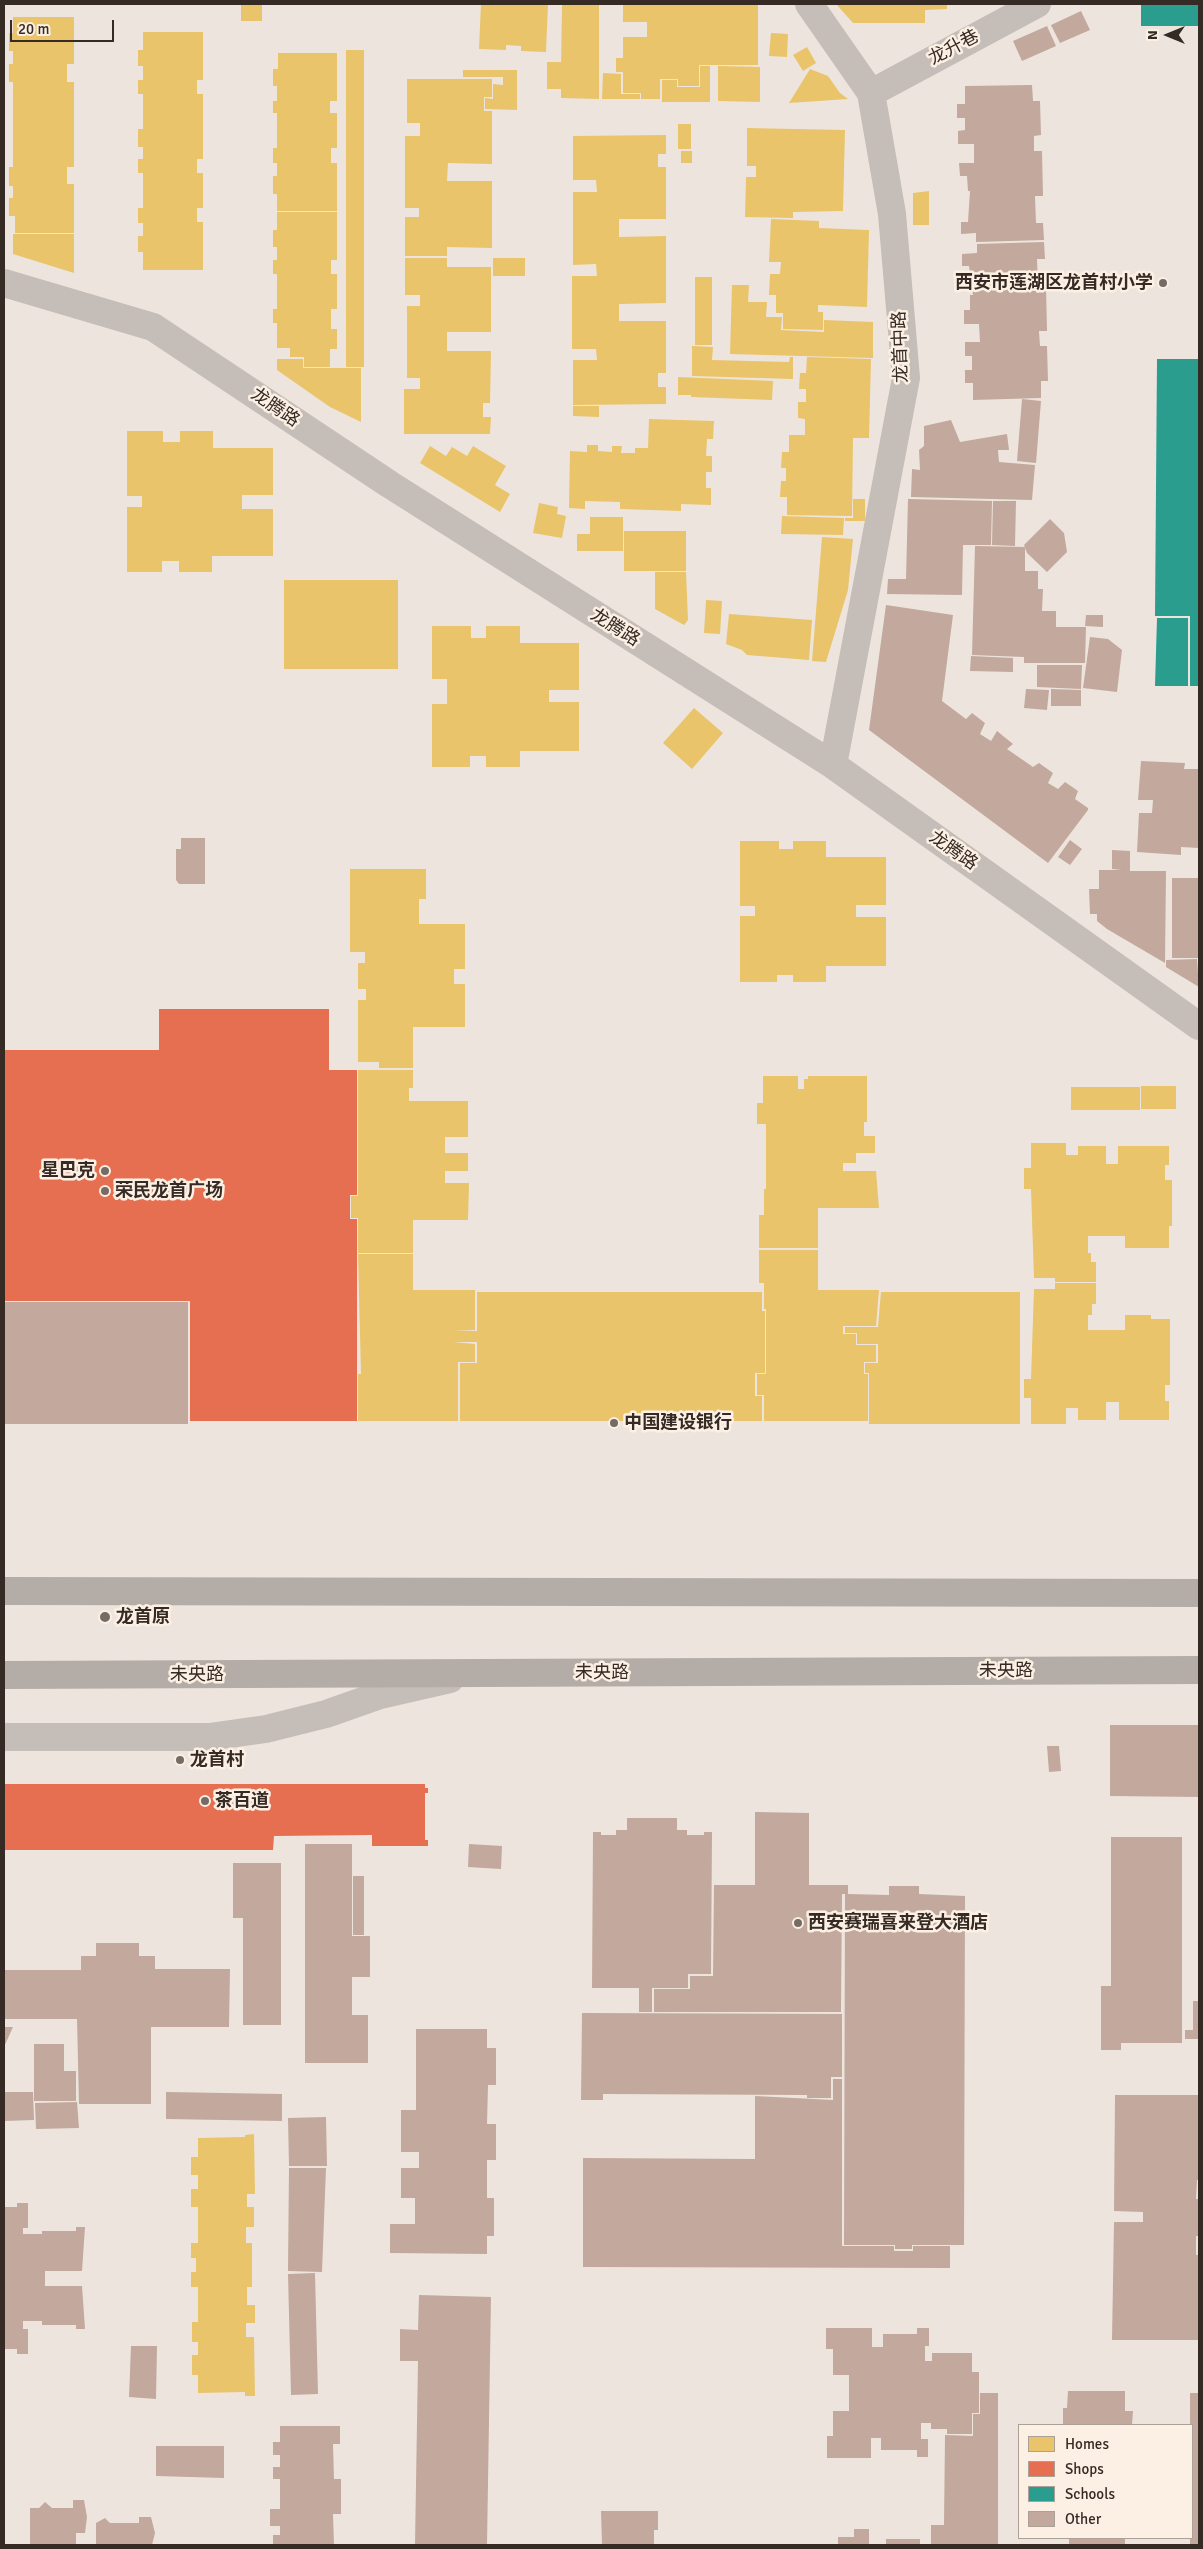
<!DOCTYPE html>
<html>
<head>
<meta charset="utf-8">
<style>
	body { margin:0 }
	#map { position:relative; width:1203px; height:2549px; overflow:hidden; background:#ede5dd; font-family:Signika,sans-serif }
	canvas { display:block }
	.frame { position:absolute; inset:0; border:5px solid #362a25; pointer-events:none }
	.legend { position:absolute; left:1018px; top:2424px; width:175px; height:115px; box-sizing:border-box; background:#fbf0e3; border:1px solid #aca197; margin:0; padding:6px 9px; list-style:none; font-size:15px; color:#362a25 }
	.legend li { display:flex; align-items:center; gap:10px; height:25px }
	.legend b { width:25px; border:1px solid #aca197 }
	.north { position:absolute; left:1143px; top:10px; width:50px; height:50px; -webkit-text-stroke:4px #fbf0e3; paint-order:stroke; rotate:270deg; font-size:14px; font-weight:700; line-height:20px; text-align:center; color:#362a25 }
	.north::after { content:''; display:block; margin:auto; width:18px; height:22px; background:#362a25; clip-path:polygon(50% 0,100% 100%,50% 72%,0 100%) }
	.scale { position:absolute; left:10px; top:20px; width:104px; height:22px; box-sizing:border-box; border:2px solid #362a25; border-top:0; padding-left:6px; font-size:15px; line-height:18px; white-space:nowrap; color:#362a25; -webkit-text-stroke:4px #fbf0e3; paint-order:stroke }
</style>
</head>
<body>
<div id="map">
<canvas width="1203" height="2549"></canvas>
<div class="frame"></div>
<ul class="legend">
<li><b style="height:14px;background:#e9c46a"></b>Homes</li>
<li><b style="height:14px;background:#e76f51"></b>Shops</li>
<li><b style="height:14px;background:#2a9d8f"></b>Schools</li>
<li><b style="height:14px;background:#c2a89d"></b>Other</li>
</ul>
<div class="north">N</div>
<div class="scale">20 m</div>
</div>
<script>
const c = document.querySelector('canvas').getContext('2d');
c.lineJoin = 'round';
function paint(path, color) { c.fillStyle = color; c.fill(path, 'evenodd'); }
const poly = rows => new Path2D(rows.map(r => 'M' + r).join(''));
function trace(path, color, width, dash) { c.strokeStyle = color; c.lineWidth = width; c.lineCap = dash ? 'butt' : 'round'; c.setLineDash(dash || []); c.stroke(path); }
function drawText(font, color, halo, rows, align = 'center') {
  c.font = font + ' Signika,"Noto Sans SC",sans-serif'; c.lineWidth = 5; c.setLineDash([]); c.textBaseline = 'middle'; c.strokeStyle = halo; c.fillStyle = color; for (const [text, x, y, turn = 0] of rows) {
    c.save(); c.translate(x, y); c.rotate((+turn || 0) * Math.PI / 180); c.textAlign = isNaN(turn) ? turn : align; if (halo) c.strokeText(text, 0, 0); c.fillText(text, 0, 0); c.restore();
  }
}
paint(poly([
	[241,4,262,4,262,21,241,21],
	[481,4,548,4,546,52,521,51,521,46,506,45,506,50,479,49],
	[562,4,599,4,599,99,561,98,561,89,547,89,547,62,561,62,561,70],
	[623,4,758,4,758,65,699,65,699,86,678,86,678,79,660,79,660,99,641,99,641,93,623,93,623,72,616,72,616,58,623,58,623,37,647,37,647,22,623,22],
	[836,4,947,4,947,9,925,10,925,23,853,23],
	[13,17,74,17,74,64,67,64,67,82,74,82,74,167,67,167,67,184,74,184,74,233,15,233,15,216,9,216,9,198,13,198,13,186,9,186,9,167,13,167,13,82,9,82,9,64,13,64,13,51,9,51,9,33,13,33],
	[143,32,203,32,203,80,197,80,197,94,203,94,203,159,197,159,197,173,203,173,203,208,197,208,197,222,203,222,203,270,143,270,143,252,138,252,138,236,143,236,143,223,138,223,138,208,143,208,143,173,138,173,138,159,143,159,143,147,138,147,138,129,143,129,143,94,138,94,138,80,143,80,143,66,138,66,138,50,143,50],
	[771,33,788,34,787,57,769,56],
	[807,47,816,63,803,71,793,55],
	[346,50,364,50,364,367,346,367],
	[278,53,337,53,337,101,330,101,330,113,337,113,337,148,331,148,331,163,337,163,337,211,277,211,277,194,273,194,273,176,277,176,277,163,273,163,273,148,277,148,277,113,273,113,273,101,277,101,277,86,273,86,273,69,278,69],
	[700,66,710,66,710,102,662,102,662,80,677,80,677,87,700,87],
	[718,66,760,67,760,102,718,101],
	[810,69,828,76,840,93,848,99,789,103],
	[463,70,517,70,517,110,485,109,485,98,493,99,493,84,503,85,503,77,463,77],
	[603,73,621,74,621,94,640,94,640,99,602,99],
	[407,79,492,79,492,97,484,97,484,111,492,111,492,164,448,163,447,181,492,181,492,248,447,247,447,256,405,256,405,217,419,217,419,208,405,208,405,136,420,136,420,123,407,123],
	[678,124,691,124,691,149,678,149],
	[747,128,845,130,843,211,793,212,793,218,745,217,746,177,756,177,756,166,747,166],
	[666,135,666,154,658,154,658,167,666,167,666,219,619,219,619,237,666,236,666,303,619,304,619,321,666,321,666,373,658,373,658,387,666,387,666,404,573,405,573,360,597,360,596,349,572,349,572,276,597,276,596,264,573,265,573,192,597,192,596,180,573,180,573,136],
	[681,151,692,151,692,163,681,163],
	[929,191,929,225,913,225,913,193],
	[277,212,337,212,337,260,331,260,331,274,337,274,337,309,331,309,331,329,337,329,337,349,330,349,330,367,304,367,304,357,290,357,290,348,277,348,277,323,273,323,273,309,277,309,277,274,273,274,273,260,277,260,277,247,273,247,273,230,277,230],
	[771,219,819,221,819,228,869,230,867,307,818,305,818,312,823,312,823,330,783,329,783,313,776,313,776,295,769,295,770,274,780,274,781,262,769,262],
	[13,234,74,234,74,273,13,254],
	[405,258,447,258,447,267,491,267,491,332,447,332,447,351,491,351,490,403,483,403,483,417,491,417,490,434,404,434,404,389,420,389,420,378,407,378,407,306,420,306,420,295,405,295],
	[493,258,525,258,525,276,493,276],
	[695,277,712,277,712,345,695,345],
	[732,285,749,285,748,302,767,302,766,317,782,317,781,330,824,332,824,320,873,322,873,358,730,354],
	[692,346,713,347,712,360,789,362,790,357,793,357,793,379,692,376],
	[807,357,871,359,869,438,853,438,852,516,787,515,787,497,780,497,781,481,786,481,786,468,781,468,782,452,789,452,789,435,805,435,805,419,798,418,798,402,806,402,806,389,799,389,800,373,806,373],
	[277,359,303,359,303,368,361,368,361,422,330,407,277,370],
	[678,377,773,381,772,400,691,397,691,395,678,395],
	[573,406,599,406,599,417,573,416],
	[649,419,714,421,713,439,707,439,706,456,712,456,712,472,706,472,706,488,711,488,711,505,681,504,681,511,620,509,620,502,585,501,585,509,569,508,570,451,587,452,587,445,598,445,598,451,612,452,612,446,622,446,621,453,635,453,635,448,648,448],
	[127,431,163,431,163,442,180,442,180,431,213,431,213,448,273,448,273,495,242,495,242,509,273,509,273,556,212,556,212,572,179,572,179,561,162,561,162,572,127,572,127,507,142,507,142,496,127,496],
	[430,446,446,456,452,447,467,456,473,446,506,466,495,485,510,494,500,512,420,463],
	[853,499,865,499,865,521,845,521,845,518,853,518],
	[539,503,558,507,557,514,566,516,562,538,533,533],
	[782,516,844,518,843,535,781,534],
	[590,517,623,517,623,551,577,551,577,534,590,534],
	[624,531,686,531,686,571,624,571],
	[822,537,853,539,848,590,826,662,812,661],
	[655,572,686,572,688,620,684,625,655,609],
	[284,580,398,580,398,669,284,669],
	[706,600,722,601,720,634,704,633],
	[729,614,812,620,809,660,747,655,742,650,726,644],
	[432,626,471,626,471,638,486,638,486,626,520,626,520,643,579,643,579,690,549,690,549,702,579,702,579,751,520,751,520,767,486,767,486,756,470,756,470,767,432,767,432,704,447,704,447,679,432,679],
	[694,708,723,733,692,769,663,743],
	[740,841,779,841,779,849,793,849,793,841,826,841,826,857,886,857,886,905,856,905,856,917,886,917,886,966,826,966,826,982,793,982,793,975,777,975,777,982,740,982,740,916,755,916,755,906,740,906],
	[350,869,426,869,426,899,419,899,419,924,465,924,465,969,454,969,454,984,465,984,465,1027,413,1027,413,1068,379,1068,379,1062,358,1062,358,1000,366,1000,366,989,358,989,358,963,365,963,365,952,350,952],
	[358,1070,413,1070,413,1088,409,1088,409,1101,468,1101,468,1137,445,1137,445,1153,468,1153,468,1171,445,1171,445,1183,469,1183,468,1220,413,1220,413,1253,358,1253,358,1218,351,1218,351,1196,358,1196],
	[763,1076,798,1076,798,1089,804,1089,804,1079,808,1079,808,1076,867,1076,867,1122,864,1122,864,1136,875,1136,875,1153,856,1153,856,1163,843,1163,843,1171,876,1171,879,1208,818,1208,818,1248,759,1248,759,1215,764,1215,764,1189,766,1189,766,1124,757,1124,757,1103,763,1103],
	[1141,1086,1176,1086,1176,1109,1141,1109],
	[1071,1087,1140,1087,1140,1110,1071,1110],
	[1031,1143,1066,1143,1066,1155,1078,1155,1078,1146,1106,1146,1106,1164,1118,1164,1118,1146,1169,1146,1169,1165,1165,1165,1165,1180,1172,1180,1172,1226,1169,1226,1169,1248,1125,1248,1125,1236,1088,1236,1088,1253,1091,1253,1091,1262,1096,1262,1096,1282,1055,1282,1055,1278,1034,1278,1031,1189,1024,1189,1024,1168,1031,1168],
	[759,1250,818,1250,818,1290,879,1290,876,1326,843,1326,843,1334,856,1334,856,1345,876,1345,876,1362,864,1362,864,1374,868,1374,868,1421,764,1421,764,1395,757,1395,757,1374,766,1374,766,1309,764,1309,764,1283,759,1283],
	[358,1254,413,1254,413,1290,475,1290,475,1330,453,1331,477,1331,477,1292,762,1292,762,1311,765,1311,765,1373,755,1373,755,1396,762,1396,762,1421,460,1421,460,1363,477,1363,477,1342,453,1342,475,1344,475,1362,458,1362,458,1421,358,1421,358,1374,361,1374],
	[1055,1283,1096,1283,1096,1304,1092,1304,1092,1315,1088,1315,1088,1330,1125,1330,1125,1315,1151,1315,1151,1319,1170,1319,1170,1385,1165,1385,1165,1401,1169,1401,1169,1420,1119,1420,1119,1402,1106,1402,1106,1420,1078,1420,1078,1408,1066,1408,1066,1424,1031,1424,1031,1398,1024,1398,1024,1379,1031,1379,1034,1289,1055,1289],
	[881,1292,1020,1292,1020,1424,869,1424,869,1373,865,1373,865,1363,878,1363,878,1344,857,1344,857,1333,845,1333,845,1327,878,1327],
	[770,1884,798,1884,798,1892,827,1892,826,1955,770,1954],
	[254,2134,255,2194,247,2194,247,2207,254,2207,254,2227,246,2227,246,2243,252,2243,252,2287,247,2287,247,2305,255,2305,255,2323,246,2323,246,2337,254,2337,255,2396,245,2396,245,2392,198,2393,198,2375,192,2375,192,2355,198,2355,198,2342,192,2342,192,2322,198,2322,198,2287,191,2287,191,2272,196,2272,196,2258,191,2258,191,2243,198,2243,198,2207,191,2207,191,2189,198,2189,198,2175,191,2175,191,2157,198,2157,198,2138,245,2137,245,2135]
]), '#e9c46a');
paint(poly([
	[159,1009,329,1009,329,1070,357,1070,357,1195,350,1195,350,1219,357,1219,357,1421,190,1421,190,1301,4,1301,4,1050,159,1050],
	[4,1784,425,1784,425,1788,428,1788,428,1793,425,1793,425,1840,428,1840,428,1846,372,1846,372,1835,274,1836,273,1850,4,1850]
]), '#e76f51');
paint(poly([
	[1141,4,1199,4,1199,26,1141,26],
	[1157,359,1199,359,1199,686,1190,686,1190,616,1155,616],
	[1157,618,1188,618,1188,686,1155,686]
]), '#2a9d8f');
paint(poly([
	[1081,11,1090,30,1060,43,1051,25],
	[1047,26,1056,46,1022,61,1013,41],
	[1032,85,1033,101,1040,101,1041,135,1034,136,1034,151,1042,151,1043,196,1035,196,1036,223,1043,223,1044,240,976,242,976,233,961,234,961,222,968,222,970,191,968,191,967,176,960,176,959,163,974,163,974,144,958,144,958,131,965,130,965,118,957,118,957,104,965,104,965,86],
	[1044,242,1045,259,1037,259,1038,287,1046,287,1047,331,1039,331,1040,346,1047,346,1048,381,1041,381,1041,398,973,400,973,383,965,383,965,370,972,370,972,356,965,356,965,342,980,342,979,324,964,324,964,310,970,310,970,295,973,295,969,266,962,266,962,254,977,253,977,244],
	[1022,399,1041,401,1036,463,1017,461],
	[951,420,960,442,1007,434,1009,450,998,450,999,462,1035,465,1032,500,911,497,912,469,920,470,919,450,924,446,924,426],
	[908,499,992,501,991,545,963,545,962,595,887,594,888,579,906,579],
	[993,501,1016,501,1015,546,992,545],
	[1050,519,1064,533,1067,552,1047,572,1027,553,1024,545],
	[975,546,1025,547,1025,571,1038,571,1038,589,1043,589,1042,611,1056,611,1056,627,1086,627,1085,663,1024,663,1024,657,972,655],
	[886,605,953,615,942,701,966,719,972,713,985,723,980,734,991,741,997,731,1013,744,1007,749,1033,767,1039,763,1053,773,1048,783,1058,789,1065,782,1078,791,1075,799,1088,808,1088,810,1048,863,869,730],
	[1086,615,1103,615,1103,627,1085,626],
	[1090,637,1108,639,1122,650,1117,692,1083,688],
	[971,656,1013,658,1013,672,970,671],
	[1037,665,1082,665,1081,689,1037,687],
	[1026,689,1049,690,1047,710,1024,708],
	[1051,689,1081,690,1081,706,1051,706],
	[1141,761,1185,763,1184,769,1199,769,1199,848,1181,847,1181,855,1137,852,1139,813,1152,813,1153,800,1138,800],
	[181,838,205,838,205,884,179,884,176,880,176,849,181,849],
	[1070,840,1082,849,1070,865,1058,857],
	[1112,850,1130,851,1130,871,1166,871,1165,963,1107,929,1097,921,1097,914,1090,914,1089,889,1099,889,1099,870,1122,870,1112,869],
	[1172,878,1199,878,1199,958,1172,958],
	[1197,959,1199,987,1166,967,1166,960],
	[4,1302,188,1302,188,1424,4,1424],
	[1110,1725,1199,1725,1199,1797,1110,1796],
	[1047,1746,1059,1746,1061,1771,1049,1772],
	[755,1812,809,1813,809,1885,848,1885,848,1894,889,1895,889,1886,919,1886,919,1894,965,1896,964,2245,912,2245,912,2249,895,2249,895,2245,844,2245,845,1894,842,1894,841,2012,654,2012,654,1989,690,1989,690,1976,713,1976,714,1885,755,1885],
	[627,1818,677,1818,677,1830,687,1830,687,1835,704,1835,704,1832,712,1832,711,1974,688,1974,688,1988,652,1988,652,2012,639,2012,639,1988,592,1988,593,1832,601,1832,601,1835,616,1835,616,1830,627,1830],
	[1111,1837,1182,1837,1182,2043,1121,2043,1121,2050,1101,2050,1101,1986,1111,1986],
	[305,1844,352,1844,352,1936,370,1936,370,1977,352,1977,352,2015,368,2015,368,2063,305,2063],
	[469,1844,502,1846,501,1869,468,1867],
	[233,1863,281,1863,281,2025,243,2025,243,1918,233,1918],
	[353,1876,364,1876,364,1935,353,1935],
	[96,1943,139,1943,139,1956,155,1956,155,1969,230,1969,229,2027,151,2027,151,2104,79,2104,77,2019,5,2019,5,1970,81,1970,81,1956,96,1956],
	[1193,2001,1199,2001,1199,2039,1185,2039,1185,2030,1193,2030],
	[582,2013,842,2014,842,2077,831,2077,831,2098,807,2098,807,2095,603,2094,603,2100,581,2100],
	[4,2027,13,2027,4,2047],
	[416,2029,487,2029,487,2048,496,2048,496,2085,488,2085,487,2124,496,2124,496,2160,487,2160,487,2198,494,2198,494,2236,487,2236,487,2254,390,2253,390,2224,415,2224,415,2198,401,2198,401,2168,419,2168,419,2152,401,2152,401,2110,416,2110],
	[34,2044,64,2044,64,2071,76,2071,76,2101,34,2101],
	[833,2079,842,2079,842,2246,894,2246,894,2251,913,2251,913,2246,950,2246,950,2268,583,2267,583,2158,755,2159,755,2096,833,2100],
	[4,2092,33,2092,34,2120,4,2121],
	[166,2092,282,2094,282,2121,166,2119],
	[1115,2095,1199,2095,1199,2180,1197,2180,1196,2199,1199,2199,1199,2236,1196,2236,1196,2255,1199,2255,1199,2340,1112,2340,1114,2222,1143,2222,1143,2212,1114,2211],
	[77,2102,79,2128,36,2129,35,2103],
	[326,2117,327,2166,289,2166,288,2118],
	[289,2168,326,2168,322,2272,288,2271],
	[17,2203,28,2203,28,2228,23,2228,23,2234,42,2234,42,2231,76,2231,76,2227,85,2227,82,2271,45,2271,45,2286,82,2286,85,2329,76,2329,76,2325,42,2325,42,2321,23,2321,23,2329,28,2329,28,2354,17,2354,17,2349,4,2349,4,2207,17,2207],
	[315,2273,318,2394,291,2395,288,2274],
	[419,2295,491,2297,487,2545,415,2545,418,2361,400,2361,400,2329,418,2330],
	[826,2328,872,2328,872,2347,883,2347,883,2334,917,2334,917,2328,929,2328,929,2346,925,2346,925,2361,932,2361,932,2353,972,2353,972,2372,979,2372,979,2413,972,2413,972,2434,947,2434,947,2429,931,2429,931,2423,921,2423,921,2439,928,2439,928,2457,917,2457,917,2450,881,2450,881,2438,871,2438,871,2458,827,2458,827,2436,833,2436,833,2411,849,2411,849,2375,833,2375,833,2349,826,2349],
	[131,2346,157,2346,156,2399,129,2397],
	[1068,2391,1125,2391,1125,2411,1133,2411,1132,2425,1063,2424,1063,2408,1067,2408],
	[980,2393,998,2393,998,2545,931,2545,931,2525,944,2525,945,2435,973,2436,973,2414,980,2414],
	[1190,2393,1199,2393,1199,2545,1190,2545,1190,2538,1192,2538,1192,2425,1190,2425],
	[280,2426,340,2426,340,2444,333,2444,334,2479,341,2479,341,2514,333,2514,334,2545,273,2545,273,2535,280,2535,280,2526,270,2526,270,2509,280,2509,280,2479,273,2479,273,2467,280,2467,280,2455,273,2455,273,2442,280,2442],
	[156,2446,224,2446,224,2478,156,2476],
	[73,2500,84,2500,87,2517,85,2533,76,2533,76,2545,30,2545,30,2508,39,2508,45,2502,52,2508,73,2508],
	[601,2511,658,2511,658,2530,654,2530,654,2545,602,2545],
	[139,2517,151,2517,155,2533,152,2545,96,2545,96,2523,105,2518,110,2523,139,2523],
	[854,2529,869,2529,869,2545,838,2545,838,2537,854,2537],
	[1069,2538,1125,2538,1125,2545,1069,2545],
	[886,2539,920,2539,920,2545,886,2545]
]), '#c2a89d');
trace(poly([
	[809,4,871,93,892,214,906,378,833,765],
	[871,93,1037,4],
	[4,283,153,327,389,484,833,765,1199,1026],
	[4,1737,209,1737,266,1729,326,1714,380,1695,450,1679]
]), '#c5bdb7', 28);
trace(poly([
	[4,1591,1199,1593],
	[4,1675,1199,1670]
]), '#b4aca6', 28);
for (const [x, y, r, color] of [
	[1163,283,5,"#766b65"],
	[105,1171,5,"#766b65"],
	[105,1191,5,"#766b65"],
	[614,1423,5,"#766b65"],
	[105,1617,6,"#766b65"],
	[180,1760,5,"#766b65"],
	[205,1801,5,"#766b65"],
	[798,1923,5,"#766b65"]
]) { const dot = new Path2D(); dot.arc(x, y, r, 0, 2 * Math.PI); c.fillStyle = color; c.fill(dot); trace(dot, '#fbf0e3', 2); }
drawText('18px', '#362a25', '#fbf0e3', [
	["龙升巷",954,48,-28],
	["龙首中路",901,347,-92],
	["龙腾路",275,408,34],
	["龙腾路",615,628,32],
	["龙腾路",953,851,35],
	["未央路",1006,1671],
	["未央路",602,1673],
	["未央路",197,1675]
]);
drawText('bold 18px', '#362a25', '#fbf0e3', [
	["西安市莲湖区龙首村小学",1153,283,"right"],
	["星巴克",95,1171,"right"],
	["荣民龙首广场",115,1191],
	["中国建设银行",624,1423],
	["龙首原",116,1617],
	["龙首村",190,1760],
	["茶百道",215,1801],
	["西安赛瑞喜来登大酒店",808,1923]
], 'left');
</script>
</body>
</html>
